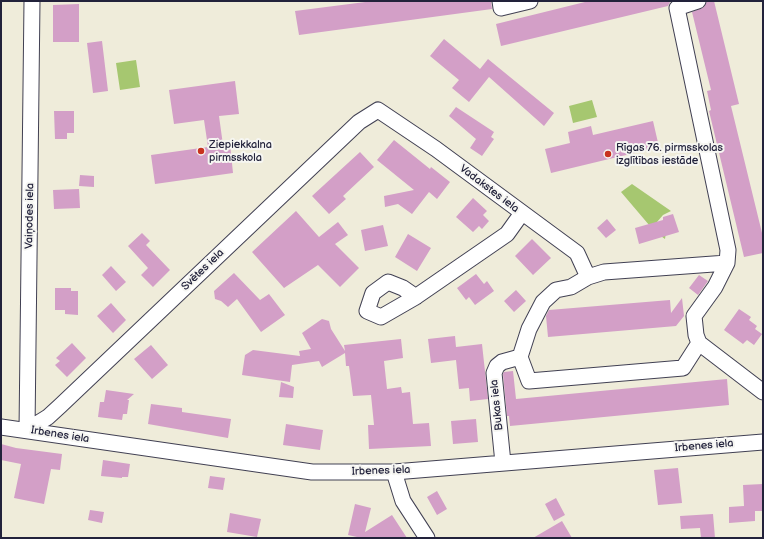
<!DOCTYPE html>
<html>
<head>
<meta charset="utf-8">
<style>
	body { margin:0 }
	#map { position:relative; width:764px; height:539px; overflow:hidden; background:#efecda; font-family:"Balsamiq Sans",sans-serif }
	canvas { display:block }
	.frame { position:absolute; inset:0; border:2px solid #22223b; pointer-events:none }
</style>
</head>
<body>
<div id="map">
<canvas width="764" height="539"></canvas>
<div class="frame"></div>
</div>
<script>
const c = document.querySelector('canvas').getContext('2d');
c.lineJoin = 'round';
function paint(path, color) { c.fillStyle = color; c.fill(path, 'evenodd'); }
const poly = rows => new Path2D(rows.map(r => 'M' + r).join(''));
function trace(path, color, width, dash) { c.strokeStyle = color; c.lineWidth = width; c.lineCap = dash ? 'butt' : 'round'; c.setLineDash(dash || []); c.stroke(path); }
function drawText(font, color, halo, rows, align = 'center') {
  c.font = font + ' "Balsamiq Sans",sans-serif'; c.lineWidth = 4; c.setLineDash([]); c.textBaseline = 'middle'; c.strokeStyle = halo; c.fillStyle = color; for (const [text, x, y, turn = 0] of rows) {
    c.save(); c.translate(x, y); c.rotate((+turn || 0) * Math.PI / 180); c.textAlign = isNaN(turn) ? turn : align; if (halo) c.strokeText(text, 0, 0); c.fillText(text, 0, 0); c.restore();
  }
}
paint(poly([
	[136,60,140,87,120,90,116,63],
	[592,100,597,117,573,123,569,106],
	[632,184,671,211,663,215,657,222,666,232,665,239,655,232,621,192]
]), '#a6c770');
paint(poly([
	[373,1,491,1,492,9,299,35,295,11],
	[589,1,670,1,670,2,668,6,501,46,496,24],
	[707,1,714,1,739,104,731,106,763,237,763,253,744,257,709,111,711,110,707,91,711,90,692,12,704,7],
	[79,4,79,42,53,42,53,5],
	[444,39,480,69,488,59,554,113,544,126,489,77,469,102,452,88,459,80,430,56],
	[102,41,108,91,93,93,87,43],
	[235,81,239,114,219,116,223,145,230,144,233,173,155,184,151,155,208,147,204,120,174,124,169,90],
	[456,107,494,132,491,137,494,139,482,156,470,148,476,139,449,116],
	[54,111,74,111,74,133,67,133,67,139,55,139],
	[653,121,659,147,551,173,545,149,570,143,568,132,591,126,593,135],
	[394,140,430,169,431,167,450,182,437,199,429,192,412,214,398,204,385,207,384,196,414,190,377,160],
	[360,152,374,167,343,196,346,199,329,214,312,196],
	[80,175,94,176,94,187,79,186],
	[79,189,80,208,54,209,53,190],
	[473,198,487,211,483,215,489,221,482,229,479,226,473,232,456,217],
	[296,211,319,237,338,222,348,235,335,244,359,268,340,287,318,265,284,288,252,252],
	[673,214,679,232,639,244,635,228,663,220,663,217],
	[607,219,616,230,606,238,597,228],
	[383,225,388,246,365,251,361,230],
	[142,233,150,241,146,245,170,270,153,287,141,275,148,268,128,246],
	[408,234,431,248,417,271,395,257],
	[532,239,551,258,533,275,515,256],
	[111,266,126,282,116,291,102,275],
	[234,273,260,300,269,294,285,315,261,332,237,299,228,307,221,301,215,299,214,291],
	[476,274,484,284,487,281,494,291,475,305,469,297,466,300,457,288],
	[699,275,708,281,698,295,689,288],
	[55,288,71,288,71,291,78,291,78,315,65,314,65,310,55,310],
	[516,290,526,301,514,312,504,301],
	[682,298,684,316,676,326,548,337,546,316,549,310,670,300,671,313],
	[111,303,126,320,113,333,97,316],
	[739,309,751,317,749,320,757,326,755,329,762,334,754,345,747,340,743,344,724,330],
	[322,319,329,321,331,329,345,351,344,345,401,339,403,358,384,361,387,389,401,387,402,393,410,392,413,424,429,423,431,446,369,449,368,425,374,425,371,395,353,396,349,366,346,366,345,353,322,367,319,361,292,365,290,382,242,375,245,355,253,350,300,356,299,351,311,349,302,333],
	[455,336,456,347,482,344,488,399,470,401,469,388,459,389,456,360,431,363,428,339],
	[72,343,86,358,67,377,55,365,60,361,56,358],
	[151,345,168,365,152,379,134,359],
	[513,371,516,399,727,379,729,405,510,426,509,416,507,416,503,374,504,372],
	[281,382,294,387,293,398,279,397],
	[106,390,134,394,127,400,129,400,127,414,123,414,122,420,98,417,100,402,104,402],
	[151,404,182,408,182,412,231,419,228,438,148,424],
	[476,419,478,442,453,444,451,421],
	[286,424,323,430,320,450,283,445],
	[1,444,16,448,62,454,60,470,51,469,44,504,14,498,21,464,1,460],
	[103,460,130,464,128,477,122,477,122,478,101,476],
	[678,468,682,503,658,505,654,470],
	[210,476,225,478,223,490,208,488],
	[763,484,763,511,755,511,755,521,729,523,729,507,744,506,743,485],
	[437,491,447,509,437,515,427,497],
	[556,498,565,515,554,521,545,504],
	[355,504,371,508,365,532,392,515,407,538,355,538,357,537,348,535],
	[90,510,104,512,102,523,88,520],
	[230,513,261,519,257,537,227,532],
	[713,514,715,538,701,538,700,528,681,529,680,516],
	[562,521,572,538,533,538]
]), '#d39fc7');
const street = poly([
	[500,1,501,8,530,1],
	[727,263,715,287,694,316,696,335,699,343,763,392],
	[416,297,403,288,388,282,373,293,367,311,381,317,414,298,507,234,522,213],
	[520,357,529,381,683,368,699,343],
	[1,427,312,472,394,472,763,442],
	[27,430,48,417,60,406,359,122,378,110,436,149,577,253,588,277],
	[27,430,32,1],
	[503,463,494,373,497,366,502,362,520,357,529,329,543,302,556,290,571,287,588,277,604,272,727,263,728,250,677,8,698,1],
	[394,472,403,501,427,538]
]);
trace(street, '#414053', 17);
trace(street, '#fff', 15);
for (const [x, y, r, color] of [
	[201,151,4,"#c8321e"],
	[608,154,4,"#c8321e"]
]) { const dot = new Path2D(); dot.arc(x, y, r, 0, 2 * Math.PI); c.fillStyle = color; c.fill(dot); trace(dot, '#f6f6f2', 1.5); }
drawText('11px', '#22223b', '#f6f6f2', [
	["Ziepiekkalna",209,145],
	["pirmsskola",209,158],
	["Rīgas 76. pirmsskolas",616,148],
	["izglītības iestāde",616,161]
], 'left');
drawText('11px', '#22223b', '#f6f6f2', [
	["Vadakstes iela",489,189,37],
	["Vaiņodes iela",30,216,-89],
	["Svētes iela",203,270,-44],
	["Bukas iela",497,405,-96],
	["Irbenes iela",60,435,9],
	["Irbenes iela",704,446,-5],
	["Irbenes iela",381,471,-2]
]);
</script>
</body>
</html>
